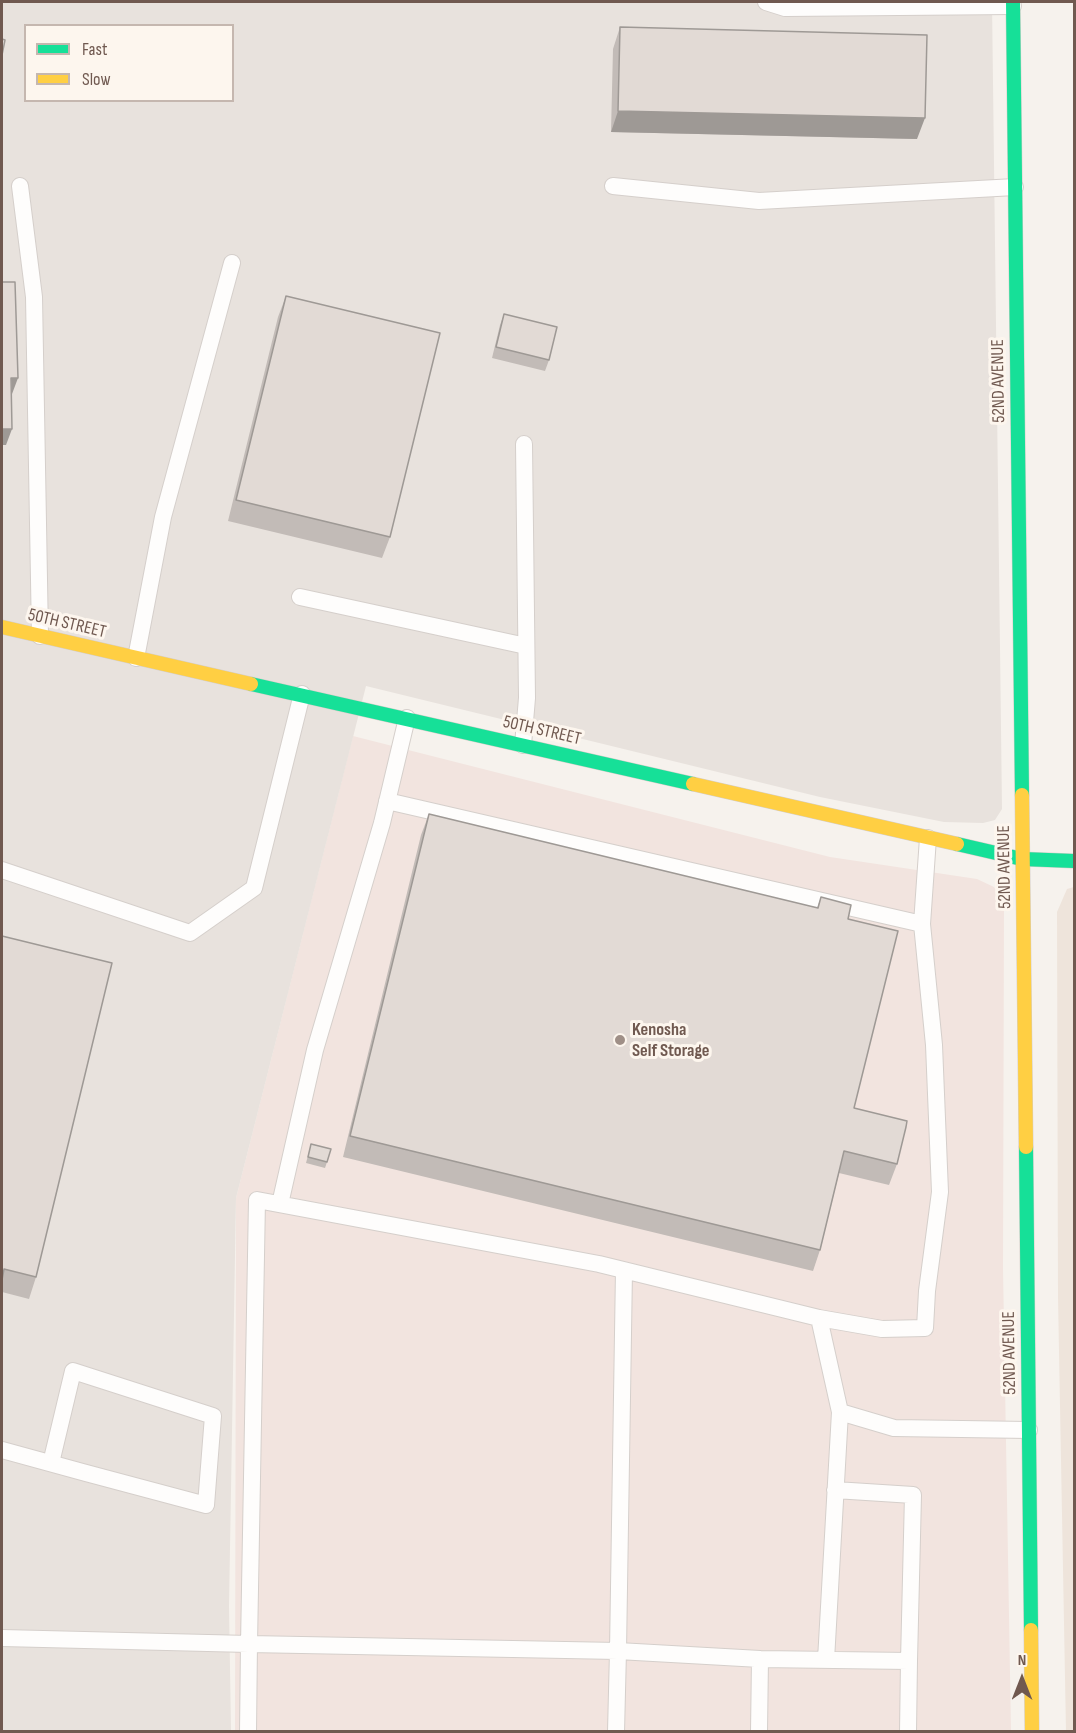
<!DOCTYPE html>
<html>
<head>
<meta charset="utf-8">
<style>
	body { margin:0 }
	#map { position:relative; width:1076px; height:1733px; overflow:hidden; background:#f6f2ed; font-family:"Sofia Sans Condensed",sans-serif }
	canvas { display:block }
	.frame { position:absolute; inset:0; border:3px solid #705950; pointer-events:none }
	.legend { position:absolute; left:24px; top:24px; width:210px; height:78px; box-sizing:border-box; background:#fdf6ee; border:2px solid #c5b7af; margin:0; padding:8px 10px; list-style:none; font-size:18px; color:#705950 }
	.legend li { display:flex; align-items:center; gap:12px; height:30px }
	.legend b { width:30px; border:2px solid #c5b7af }
	.north { position:absolute; left:992px; top:1649px; width:60px; height:60px; -webkit-text-stroke:4px #fdf6ee; paint-order:stroke; rotate:0deg; font-size:16px; font-weight:700; line-height:24px; text-align:center; color:#705950 }
	.north::after { content:''; display:block; margin:auto; width:21px; height:27px; background:#705950; clip-path:polygon(50% 0,100% 100%,50% 72%,0 100%) }
</style>
</head>
<body>
<div id="map">
<canvas width="1076" height="1733"></canvas>
<div class="frame"></div>
<ul class="legend">
<li><b style="height:8px;background:#16e098"></b>Fast</li>
<li><b style="height:8px;background:#ffcf43"></b>Slow</li>
</ul>
<div class="north">N</div>
</div>
<script>
const c = document.querySelector('canvas').getContext('2d');
c.lineJoin = 'round';
function paint(path, color) { c.fillStyle = color; c.fill(path, 'evenodd'); }
const poly = rows => new Path2D(rows.map(r => 'M' + r).join(''));
function trace(path, color, width, dash) { c.strokeStyle = color; c.lineWidth = width; c.lineCap = dash ? 'butt' : 'round'; c.setLineDash(dash || []); c.stroke(path); }
function drawText(font, color, halo, rows, align = 'center') {
  c.font = font + ' "Sofia Sans Condensed",sans-serif'; c.lineWidth = 6; c.setLineDash([]); c.textBaseline = 'middle'; c.strokeStyle = halo; c.fillStyle = color; for (const [text, x, y, turn = 0] of rows) {
    c.save(); c.translate(x, y); c.rotate((+turn || 0) * Math.PI / 180); c.textAlign = isNaN(turn) ? turn : align; if (halo) c.strokeText(text, 0, 0); c.fillText(text, 0, 0); c.restore();
  }
}
paint(poly([
	[1074,887,1074,1731,1066,1732,1058,1297,1057,912,1067,889]
]), '#eee4db');
paint(poly([
	[353,736,830,857,977,879,994,887,1004,905,1003,1268,1011,1731,235,1732,236,1198]
]), '#f2e4df');
paint(poly([
	[2,2,992,2,1002,809,995,820,983,823,944,822,820,797,366,686,236,1198,229,1606,231,1731,2,1732],
	[26,26,232,26,232,100,26,100]
]), '#e8e2dd');
const lane = poly([
	[766,2,785,8,1013,6],
	[20,186,34,297,40,636],
	[613,186,759,201,1015,187],
	[300,597,526,646],
	[136,658,163,517,232,263],
	[523,745,527,698,524,444],
	[387,801,922,924],
	[2,870,190,933,254,888,302,694],
	[280,1204,315,1050,382,823,407,718],
	[624,1270,618,1651,760,1659],
	[819,1318,882,1329,925,1328,927,1291,940,1192,934,1045,922,924,928,838],
	[840,1412,894,1428,1029,1430],
	[2,1450,86,1473,206,1505,213,1416,73,1371,51,1463],
	[2,1638,249,1644,257,1200,599,1264,819,1318,840,1412,826,1660],
	[248,1732,249,1644,618,1651,616,1732],
	[759,1732,760,1659,909,1661,913,1495,835,1490],
	[908,1732,909,1661]
]);
const fast = poly([
	[1013,2,1022,795],
	[251,684,693,784],
	[957,844,1022,859,1074,861],
	[1026,1147,1031,1630]
]);
const slow = poly([
	[2,627,251,684],
	[693,784,957,844],
	[1022,795,1026,1147],
	[1031,1630,1032,1732]
]);
trace(lane, '#d5cfcb', 18);
trace(fast, '#d5cec9', 15);
trace(slow, '#d5cec9', 15);
trace(lane, '#fefdfc', 16);
trace(fast, '#16e098', 14);
trace(slow, '#ffcf43', 14);
paint(poly([
	[620,27,917,139,611,132,613,49],
	[286,296,390,537,382,558,228,521,278,317],
	[504,314,549,360,545,371,492,358,500,325],
	[429,814,817,908,821,897,848,919,854,1108,897,1164,889,1185,839,1173,820,1250,813,1271,343,1157,421,835],
	[2,936,36,1277,29,1299,2,1292],
	[311,1144,327,1162,325,1168,306,1163]
]), '#c2bbb7');
paint(poly([
	[618,111,925,118,917,139,611,132],
	[11,378,18,378,12,394],
	[2,429,12,429,6,445,2,445]
]), '#9e9995');
const building = poly([
	[620,27,927,35,925,118,618,111,620,27],
	[2,39,5,40,2,55,2,39],
	[2,282,15,282,18,378,11,378,12,429,2,429,2,282],
	[286,296,440,333,390,537,236,500,286,296],
	[504,314,557,327,549,360,496,347,504,314],
	[429,814,818,908,821,897,851,905,848,919,898,931,854,1108,907,1121,906,1127,897,1164,844,1151,820,1250,350,1136,429,814],
	[2,936,112,963,36,1277,4,1269,2,1280,2,936],
	[311,1144,331,1149,327,1162,308,1157,311,1144]
]);
paint(building, '#e2dad5');
trace(building, '#9e9995', 1.5);
for (const [x, y, r, color] of [
	[620,1040,6,"#9f8f87"]
]) { const dot = new Path2D(); dot.arc(x, y, r, 0, 2 * Math.PI); c.fillStyle = color; c.fill(dot); trace(dot, '#fdf6ee', 2); }
drawText('18px', '#705950', '#fdf6ee', [
	["52ND AVENUE",999,381,-91],
	["50TH STREET",67,624,13],
	["50TH STREET",542,731,13],
	["52ND AVENUE",1005,867,-91],
	["52ND AVENUE",1010,1353,-91]
]);
drawText('bold 18px', '#705950', '#fdf6ee', [
	["Kenosha",632,1030],
	["Self Storage",632,1051]
], 'left');
</script>
</body>
</html>
